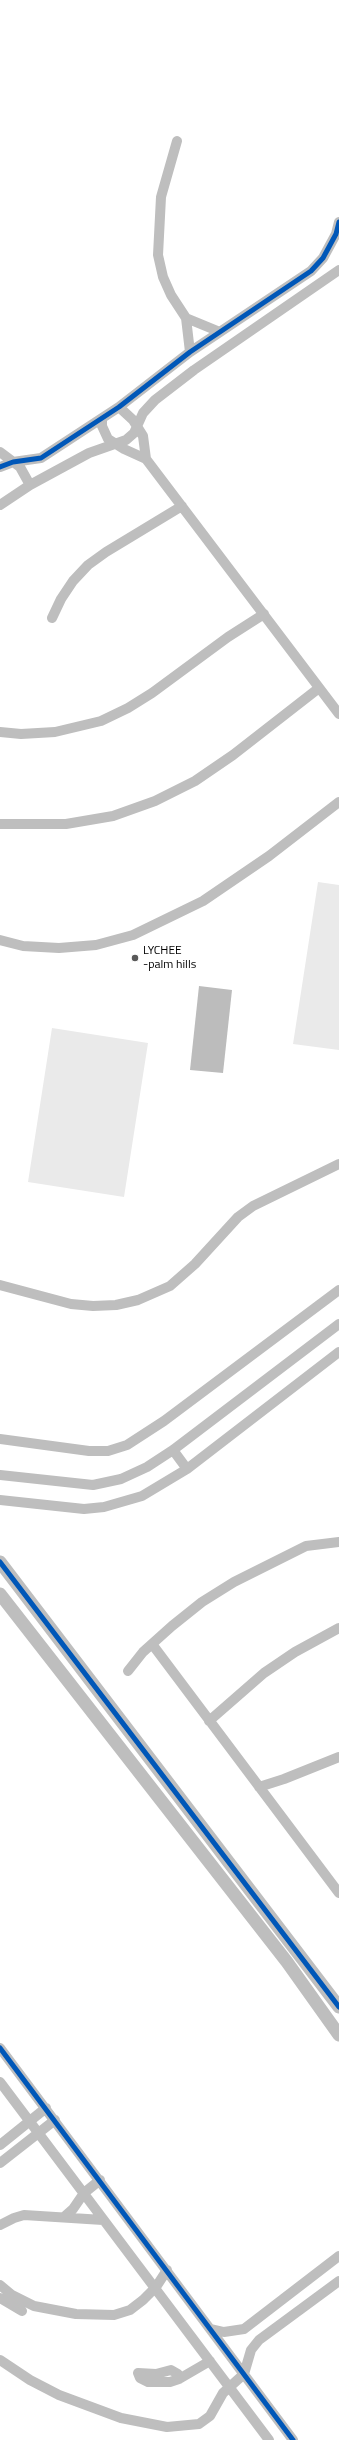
<!DOCTYPE html>
<html>
<head>
<meta charset="utf-8">
<style>
	body { margin:0 }
	canvas { display:block; background:#fff }
</style>
</head>
<body>
<canvas width="339" height="2440"></canvas>
<script>
const c = document.querySelector('canvas').getContext('2d');
c.lineJoin = 'round';
function paint(path, color) { c.fillStyle = color; c.fill(path, 'evenodd'); }
const poly = rows => new Path2D(rows.map(r => 'M' + r).join(''));
function trace(path, color, width, dash) { c.strokeStyle = color; c.lineWidth = width; c.lineCap = dash ? 'butt' : 'round'; c.setLineDash(dash || []); c.stroke(path); }
function drawText(font, color, halo, rows, align = 'center') {
  c.font = font + ' "Titillium Web",sans-serif'; c.lineWidth = 4; c.setLineDash([]); c.textBaseline = 'middle'; c.strokeStyle = halo; c.fillStyle = color; for (const [text, x, y, turn = 0] of rows) {
    c.save(); c.translate(x, y); c.rotate((+turn || 0) * Math.PI / 180); c.textAlign = isNaN(turn) ? turn : align; if (halo) c.strokeText(text, 0, 0); c.fillText(text, 0, 0); c.restore();
  }
}
paint(poly([
	[318,882,339,885,339,1050,293,1044],
	[52,1028,148,1043,124,1197,28,1182]
]), '#eaeaea');
paint(poly([
	[199,986,232,990,223,1073,190,1070]
]), '#bcbcbc');
trace(poly([
	[177,141,161,197,158,255,163,277,171,295,186,318,190,352],
	[186,318,220,332],
	[119,407,133,420,143,436,146,459],
	[102,419,102,426,108,439,124,449,146,459,339,714],
	[0,452,20,467,30,485],
	[0,467,13,462,41,458,119,407,190,352,311,271,323,258,336,234,339,222],
	[0,505,30,485,89,453,126,440,134,433,143,413,155,400,194,370,339,270],
	[52,618,61,599,73,581,88,565,106,552,182,506],
	[0,732,21,734,55,732,101,721,128,708,152,693,228,637,264,614],
	[0,824,66,824,113,816,155,801,195,781,233,755,319,688],
	[0,940,23,946,59,948,96,945,133,935,203,901,269,856,339,802],
	[0,1285,71,1304,93,1306,116,1305,138,1300,170,1286,195,1264,238,1217,253,1206,339,1164],
	[0,1439,89,1451,108,1451,127,1445,164,1421,339,1290],
	[173,1450,187,1469],
	[0,1475,93,1485,121,1479,147,1467,173,1450,339,1324],
	[0,1500,84,1509,104,1507,142,1496,187,1469,339,1352],
	[152,1644,339,1893],
	[128,1671,143,1652,172,1626,202,1602,234,1582,306,1546,339,1542],
	[209,1721,264,1673,295,1652,339,1628],
	[259,1787,284,1779,339,1757],
	[0,2048,293,2440],
	[0,2082,269,2440],
	[0,2145,46,2108],
	[0,2163,55,2120],
	[64,2217,73,2209,84,2193,100,2180],
	[0,2225,14,2218,24,2215,103,2220],
	[0,2285,12,2295,34,2306,76,2314,114,2315,130,2310,143,2300,156,2287,167,2270],
	[0,2298,22,2311],
	[211,2329,224,2332,244,2329,339,2256],
	[0,2360,30,2380,59,2395,121,2418,167,2427,199,2424,210,2416,223,2393,244,2374,251,2350,259,2340,339,2281],
	[179,2379,178,2374,171,2370,156,2374,138,2373,140,2378,148,2382,170,2382,179,2379,210,2361]
]), '#bebebe', 10);
trace(poly([
	[0,1562,339,2007],
	[0,1594,287,1962,339,2035]
]), '#bebebe', 13);
trace(poly([
	[0,467,13,462,41,458,119,407,190,352,311,271,323,258,336,234,339,222],
	[0,1562,339,2007],
	[0,2048,293,2440]
]), '#0057b8', 5);
for (const [x, y, r, color] of [
	[135,958,4,"#595959"]
]) { const dot = new Path2D(); dot.arc(x, y, r, 0, 2 * Math.PI); c.fillStyle = color; c.fill(dot); trace(dot, '#fff', 1.5); }
drawText('12px', '#000', '#fff', [
	["LYCHEE",143,951],
	["-palm hills",143,965]
], 'left');
</script>
</body>
</html>
